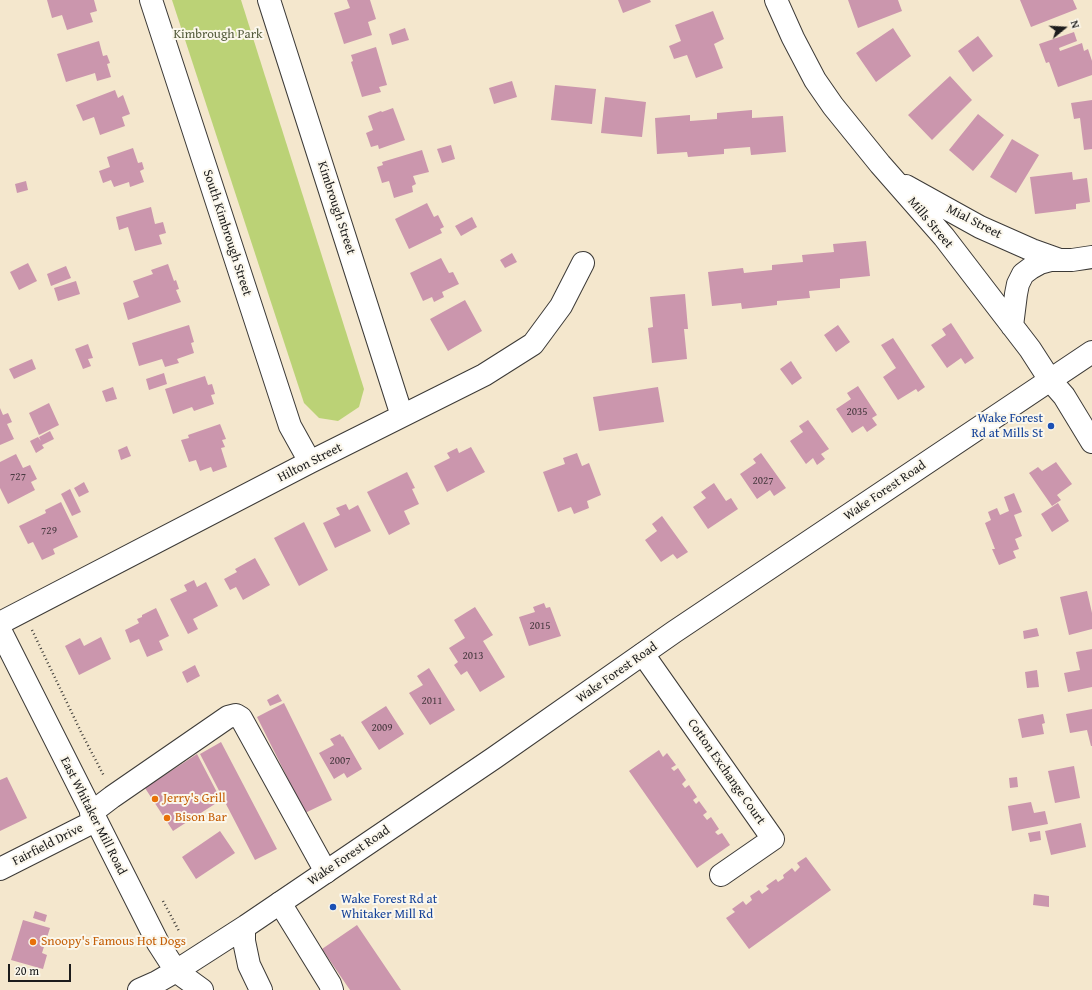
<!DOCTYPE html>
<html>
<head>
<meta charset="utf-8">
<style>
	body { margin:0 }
	#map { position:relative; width:1092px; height:990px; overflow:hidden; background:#f4e7cd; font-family:"Gentium Book Plus",serif }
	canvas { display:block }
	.north { position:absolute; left:1044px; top:8px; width:40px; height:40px; -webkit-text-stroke:3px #fbf7ec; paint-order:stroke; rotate:72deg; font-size:11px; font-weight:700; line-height:16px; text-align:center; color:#1c1c1c }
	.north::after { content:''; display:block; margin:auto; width:14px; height:18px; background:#1c1c1c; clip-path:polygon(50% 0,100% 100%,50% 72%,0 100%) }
	.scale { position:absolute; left:8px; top:964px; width:63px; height:18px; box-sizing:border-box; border:2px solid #1c1c1c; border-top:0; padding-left:5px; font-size:12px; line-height:14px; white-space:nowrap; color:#1c1c1c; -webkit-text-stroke:3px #fbf7ec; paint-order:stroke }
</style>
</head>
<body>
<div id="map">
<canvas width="1092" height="990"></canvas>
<div class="north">N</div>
<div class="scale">20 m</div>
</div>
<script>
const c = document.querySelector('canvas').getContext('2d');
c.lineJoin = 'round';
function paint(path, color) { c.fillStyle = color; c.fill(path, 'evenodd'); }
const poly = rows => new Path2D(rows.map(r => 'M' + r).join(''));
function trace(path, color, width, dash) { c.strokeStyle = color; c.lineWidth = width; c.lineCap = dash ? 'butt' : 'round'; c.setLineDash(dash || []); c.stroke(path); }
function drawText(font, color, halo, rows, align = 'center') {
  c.font = font + ' "Gentium Book Plus",serif'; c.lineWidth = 4; c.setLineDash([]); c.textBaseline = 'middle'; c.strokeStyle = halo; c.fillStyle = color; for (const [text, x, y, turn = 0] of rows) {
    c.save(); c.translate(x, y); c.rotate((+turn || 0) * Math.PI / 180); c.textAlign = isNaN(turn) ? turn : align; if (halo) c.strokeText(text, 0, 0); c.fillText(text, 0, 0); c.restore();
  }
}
paint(poly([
	[172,0,241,0,364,389,359,407,338,421,319,418,304,403]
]), '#bbd276');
paint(poly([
	[47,0,94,0,97,11,90,13,93,22,67,30,62,15,52,18],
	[347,0,370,0,376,19,368,22,372,35,344,44,334,13,350,8],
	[618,0,650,0,651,2,623,13],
	[848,0,898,0,902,11,858,28],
	[1020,0,1073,0,1077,9,1031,27],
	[713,11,724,39,714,44,723,68,696,78,687,55,674,59,669,46,681,41,675,25],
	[405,28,409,40,392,45,389,34],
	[893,28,911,56,876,82,856,53],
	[1074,32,1077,41,1059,48,1060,51,1082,43,1084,51,1088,49,1092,61,1092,75,1058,87,1049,62,1046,63,1039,44],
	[978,36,993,56,973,72,958,51],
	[99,41,103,56,107,55,110,63,107,64,111,77,97,81,95,73,66,82,57,54],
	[376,47,387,85,379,87,381,92,362,97,351,62,353,61,351,55],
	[950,76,972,100,932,140,908,115],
	[512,81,517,97,494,104,489,88],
	[555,85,596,89,592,124,551,120],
	[115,90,118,98,123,95,130,114,122,117,125,126,100,135,94,117,83,121,76,105],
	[605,97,646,102,642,137,601,133],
	[1092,100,1092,149,1084,150,1080,118,1074,119,1071,103],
	[393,108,405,140,379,149,378,145,371,147,366,133,373,130,368,116,381,111,382,112],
	[752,110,752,118,783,116,786,152,751,155,750,147,724,149,724,154,688,157,687,152,657,154,655,118,690,115,690,121,717,119,717,113],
	[978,114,1004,135,973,171,949,150],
	[1012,139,1039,155,1016,193,990,177],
	[451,145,455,159,442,163,437,149],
	[133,148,138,163,142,162,144,169,140,171,144,182,130,187,129,182,114,187,111,180,103,183,99,171,110,167,107,157],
	[422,150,429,172,413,176,416,184,412,186,413,192,394,198,389,181,382,183,377,167,383,165,382,162],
	[1072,172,1073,180,1087,178,1090,202,1076,204,1076,209,1035,214,1030,177],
	[26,181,28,190,17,193,15,184],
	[427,203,434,217,438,215,444,227,440,229,442,233,409,249,395,219],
	[151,207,155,224,163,222,166,233,159,235,162,244,135,251,128,227,119,230,116,217],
	[472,217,477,227,461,236,455,226],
	[866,241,870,276,840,279,840,288,809,291,810,298,777,301,777,305,742,309,741,303,712,306,708,272,743,268,744,273,772,270,772,265,803,262,802,255,834,252,833,244],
	[512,253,517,262,505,268,500,260],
	[441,258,449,273,453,272,459,284,442,292,444,297,434,302,432,297,423,301,410,273],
	[28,263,37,281,19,290,10,272],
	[168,264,174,281,176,280,179,289,176,290,181,302,128,320,123,303,139,297,133,281,153,274,151,270],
	[66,266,71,278,51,286,47,274],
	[76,281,80,294,58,301,54,288],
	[685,294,688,329,684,329,687,359,652,363,648,328,653,327,650,297],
	[465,300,482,331,448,351,430,319],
	[951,323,974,358,965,364,961,358,947,368,931,345,946,335,942,329],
	[189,325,194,342,191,343,194,353,177,359,179,363,165,367,162,359,139,366,132,343],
	[838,325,850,342,836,352,824,335],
	[893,338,925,387,918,392,916,389,898,400,883,377,896,368,881,345],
	[88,344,93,358,88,359,91,366,83,369,75,349],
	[32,359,36,369,14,379,9,369],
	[791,361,802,378,792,385,780,369],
	[164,373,167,384,149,390,146,379],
	[205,376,208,385,212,384,215,394,211,395,214,404,194,411,192,407,173,414,165,389],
	[858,386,877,415,872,418,877,425,867,432,863,426,852,433,836,409,851,399,847,393],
	[113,387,117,399,106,402,102,391],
	[658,387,664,422,599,431,593,397],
	[49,403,59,425,39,435,29,413],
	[0,408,3,415,8,413,12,422,7,424,14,439,0,445],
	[808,420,829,449,821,454,825,459,817,465,813,458,806,464,790,441,803,432,799,426],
	[220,424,226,439,222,440,225,447,221,448,227,467,213,472,211,467,200,471,196,460,189,462,181,440,189,438,188,435],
	[50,431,54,439,42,445,44,448,36,453,30,441,38,437,41,441,39,437],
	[127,446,131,456,121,460,118,450],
	[471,447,485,472,447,492,434,466,450,458,447,453,457,448,459,453],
	[577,453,582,466,589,463,601,495,587,501,589,508,574,514,571,507,558,512,543,472,565,464,563,458],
	[761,453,786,488,774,496,770,490,757,499,740,474,756,463,753,459],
	[16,454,23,468,30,465,37,479,31,482,35,490,8,504,0,488,0,462],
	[1056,462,1072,484,1057,495,1061,500,1052,506,1029,473,1038,467,1042,471],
	[407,472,415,488,412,489,419,504,404,511,410,524,389,535,367,492],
	[84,482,89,492,79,497,74,488],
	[714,483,726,501,731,498,738,509,708,529,693,507,706,498,701,492],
	[70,489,81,512,72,516,61,494],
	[1014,493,1022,512,1014,515,1022,536,1015,539,1019,549,1013,551,1016,558,999,565,992,549,995,549,985,523,991,520,988,512,997,508,1000,515,1009,511,1004,497],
	[61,502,78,537,53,549,55,554,42,560,33,542,28,544,19,526,46,513,45,510],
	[1058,503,1069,521,1052,532,1041,514],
	[346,504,349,510,358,505,371,531,335,548,323,523,340,515,336,508],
	[662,516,688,552,677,559,673,554,661,562,645,540,657,531,652,524],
	[304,522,328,570,299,586,274,538],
	[255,558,270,585,243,600,236,587,230,590,224,579,237,572,235,569],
	[194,580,197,587,206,582,218,606,193,619,198,629,188,634,170,599,187,591,184,585],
	[1087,591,1092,613,1092,629,1069,635,1060,597],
	[544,603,546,608,550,607,561,636,529,646,519,617,535,612,533,607],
	[475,607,493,635,483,641,505,677,480,692,467,671,461,675,454,665,458,662,449,648,465,638,454,620],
	[156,608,169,636,159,641,163,650,147,657,139,639,130,643,125,630,139,623,137,619,142,617,142,615],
	[1037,628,1039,636,1024,639,1023,631],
	[101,637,111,659,79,675,65,646,80,638,84,646],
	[1092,649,1092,687,1068,692,1064,673,1080,670,1076,652],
	[195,665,200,676,187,683,182,672],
	[429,668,455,710,430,725,409,693,423,685,417,676],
	[1037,670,1039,687,1027,688,1025,672],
	[278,694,282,701,270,706,267,700],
	[284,703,332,800,305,813,257,717],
	[386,706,404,734,379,750,361,722],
	[1092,709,1092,746,1091,746,1087,730,1070,733,1066,714],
	[1043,714,1045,723,1042,724,1044,734,1022,738,1018,719],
	[340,734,342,737,343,736,362,769,347,778,344,773,334,779,319,753,334,745,330,739],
	[221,742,277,849,255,860,200,754],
	[659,750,663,757,667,753,676,765,671,768,674,771,678,768,686,780,682,784,685,788,689,785,697,797,693,800,696,804,699,801,707,812,703,815,707,820,711,817,719,829,715,832,718,835,722,833,730,845,697,868,629,771],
	[197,754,221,800,173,831,145,788],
	[1074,766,1080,798,1055,803,1048,771],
	[7,777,27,818,0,831,0,780],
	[1017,777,1018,787,1010,788,1009,778],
	[1031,802,1034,813,1045,811,1048,824,1012,831,1008,806],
	[1081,823,1086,847,1051,855,1045,831],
	[220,831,235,853,196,879,182,857],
	[1040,831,1041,840,1030,842,1028,833],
	[806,857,831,890,749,949,726,918,735,912,732,909,743,901,746,905,752,900,750,896,759,890,762,894,769,889,766,886,776,879,778,882,784,878,783,875,792,868,795,872,800,867,797,863],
	[1034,894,1049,896,1049,907,1033,905],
	[35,911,47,915,45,922,33,918],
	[23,920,50,928,42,953,47,955,43,969,11,960],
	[357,925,401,990,350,990,322,949]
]), '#cb96ad');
const minor = poly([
	[151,0,290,426,310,462],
	[269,0,402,416],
	[776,0,793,38,815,80,833,106,880,164,944,237,1030,349,1050,380,1064,396,1092,442],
	[906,186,980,227,1032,250,1060,260],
	[1012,326,1016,294,1018,284,1023,274,1031,268,1040,263,1051,260,1072,260,1092,257],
	[0,623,310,462,484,375,533,344,561,306,583,263],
	[643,654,773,839,721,875],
	[91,813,112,797,228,717,236,715,241,718,326,872],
	[0,869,95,821],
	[280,903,330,984,332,990]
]);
const major = poly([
	[0,630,158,943,176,971,202,990],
	[244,928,244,941,249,965,261,990],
	[139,990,157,982,176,971,246,926,494,758,674,632,1092,352]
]);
trace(minor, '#3c3a37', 24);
trace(major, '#3c3a37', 24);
trace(poly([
	[32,630,82,734,104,776],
	[163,901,179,931]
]), '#3c3a37', 2.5, [1, 3]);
trace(minor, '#fff', 22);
trace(major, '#fff', 22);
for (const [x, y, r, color] of [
	[1051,426,4,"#1a4fb4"],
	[155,799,4,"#e8710a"],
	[167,818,4,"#e8710a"],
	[333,907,4,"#1a4fb4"],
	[33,942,4,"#e8710a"]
]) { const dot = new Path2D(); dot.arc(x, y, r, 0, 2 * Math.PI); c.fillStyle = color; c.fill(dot); trace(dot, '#fbf7ec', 1.5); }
drawText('11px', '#483a40', null, [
	["2035",857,412],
	["727",18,477],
	["2027",763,481],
	["729",49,531],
	["2015",540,626],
	["2013",473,656],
	["2011",432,701],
	["2009",382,728],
	["2007",340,761]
]);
drawText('13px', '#545c3c', '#fbf7ec', [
	["Kimbrough Park",218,35]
]);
drawText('13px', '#1c1c1c', '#fbf7ec', [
	["Kimbrough Street",336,208,72],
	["Mial Street",974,222,27],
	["Mills Street",930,223,50],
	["South Kimbrough Street",227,233,72],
	["Hilton Street",310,463,-27],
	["Wake Forest Road",885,491,-34],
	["Wake Forest Road",617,673,-35],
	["Cotton Exchange Court",726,772,55],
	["East Whitaker Mill Road",93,816,63],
	["Fairfield Drive",48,845,-27],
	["Wake Forest Road",349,856,-34]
]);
drawText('13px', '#164399', '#fbf7ec', [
	["Wake Forest",1043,419],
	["Rd at Mills St",1043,434],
	["Wake Forest Rd at",341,900,"left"],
	["Whitaker Mill Rd",341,915,"left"]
], 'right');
drawText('13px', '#c56008', '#fbf7ec', [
	["Jerry's Grill",163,799],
	["Bison Bar",175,818],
	["Snoopy's Famous Hot Dogs",41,942]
], 'left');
</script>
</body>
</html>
